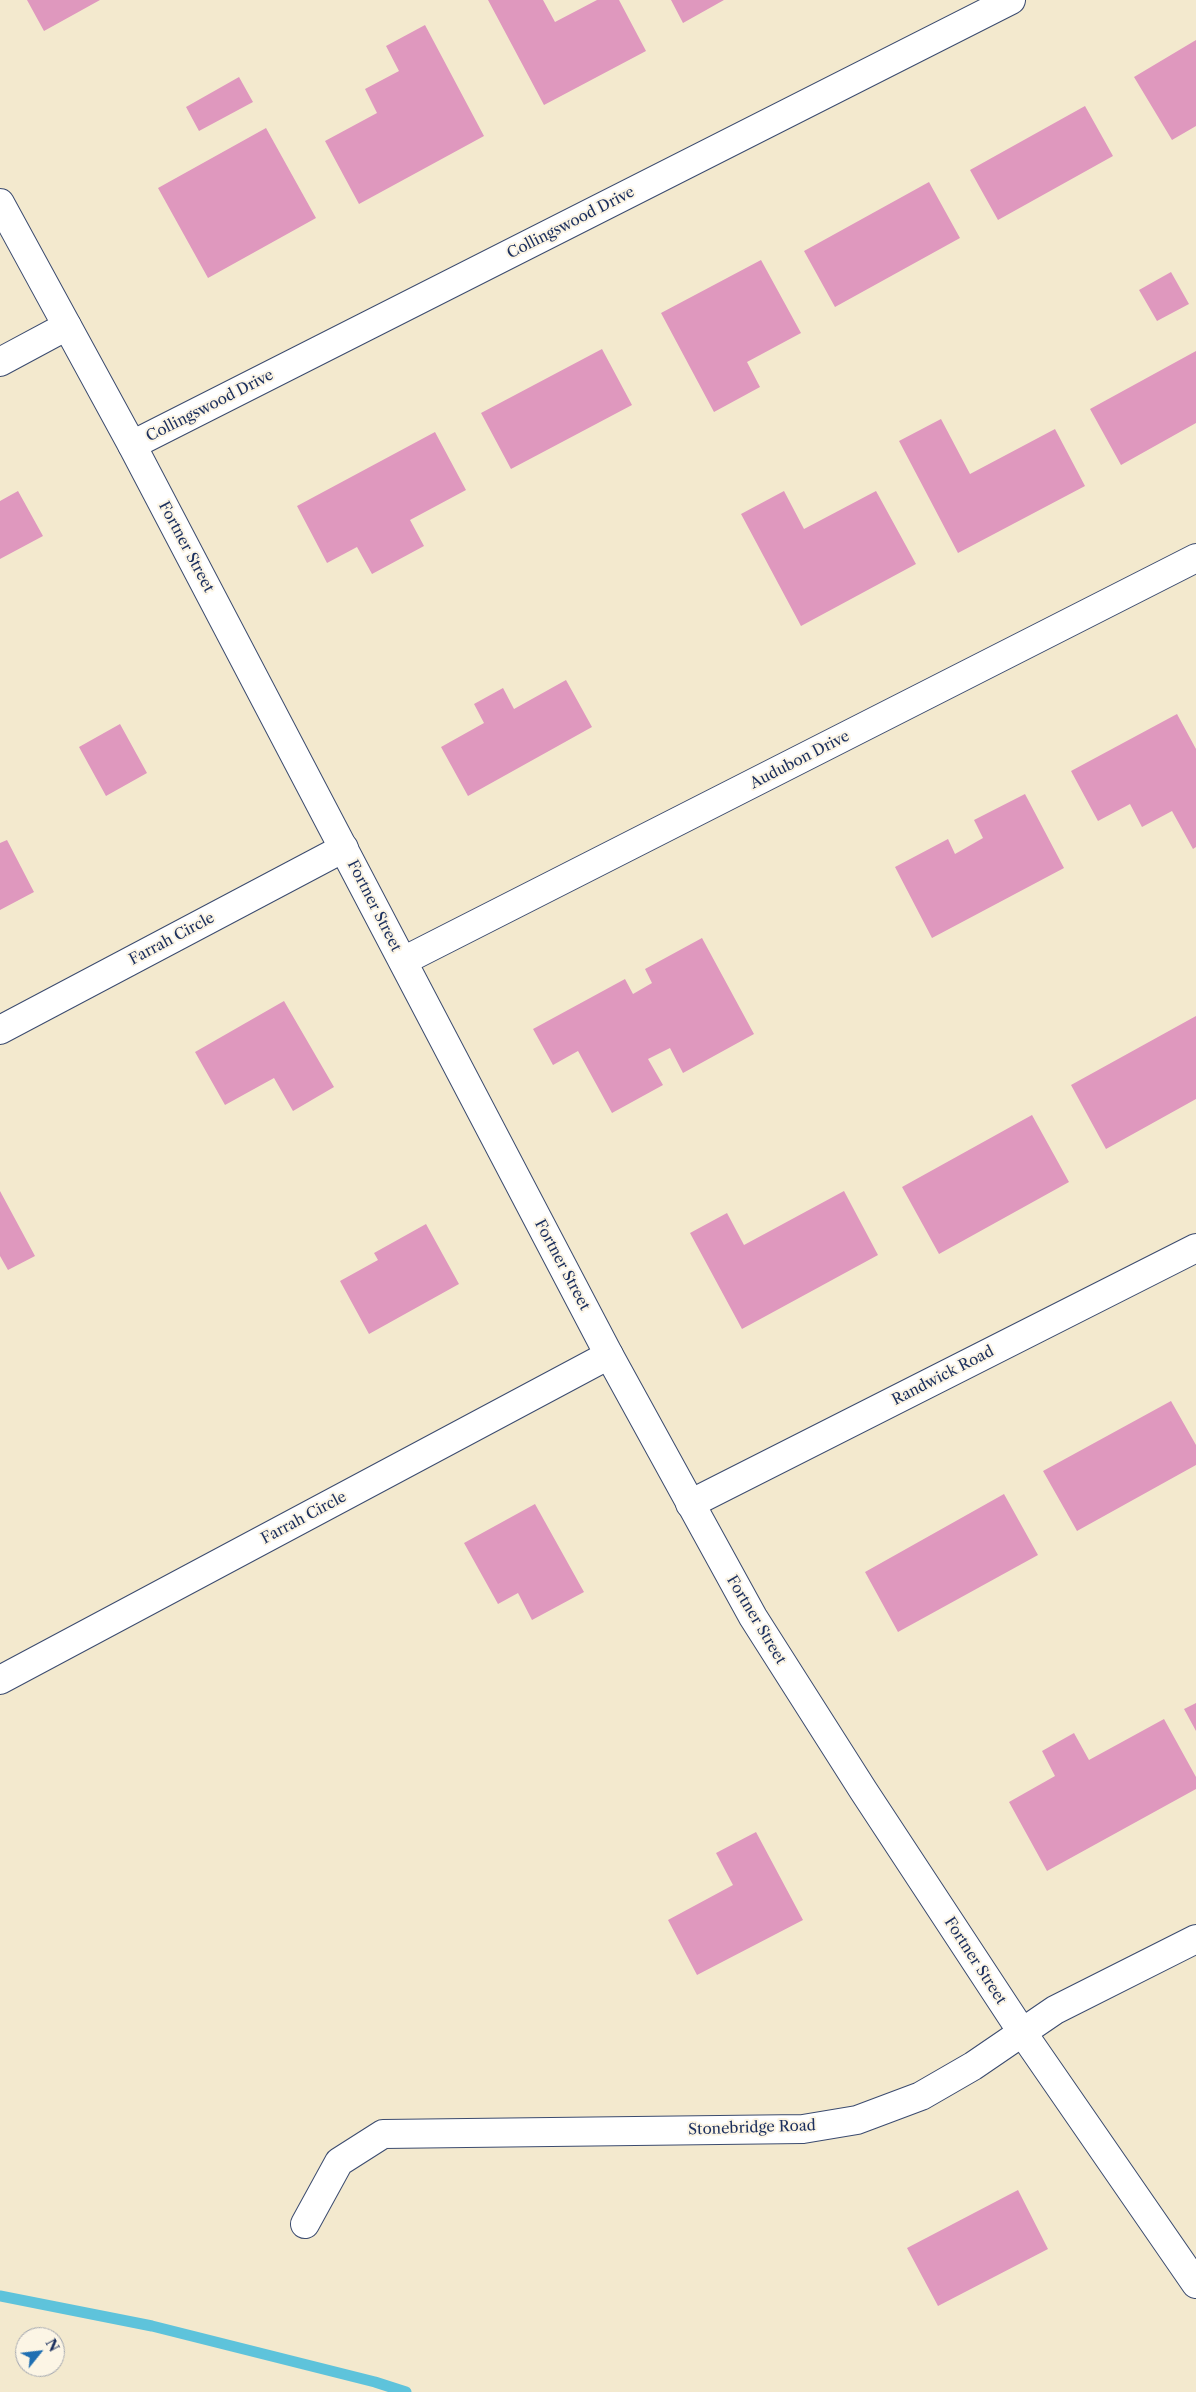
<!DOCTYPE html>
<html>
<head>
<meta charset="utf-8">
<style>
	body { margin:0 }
	#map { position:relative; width:1196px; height:2392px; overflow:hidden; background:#f3e9ce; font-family:"Libre Caslon Text",serif }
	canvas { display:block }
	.north { position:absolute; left:15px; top:2327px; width:50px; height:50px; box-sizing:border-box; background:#fcf5e5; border:1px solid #a2a6af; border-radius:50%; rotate:61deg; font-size:14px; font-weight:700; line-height:20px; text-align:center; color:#1b2f5e }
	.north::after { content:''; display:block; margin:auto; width:18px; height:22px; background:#1f6fb2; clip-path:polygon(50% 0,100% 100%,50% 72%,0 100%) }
</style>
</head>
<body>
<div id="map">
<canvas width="1196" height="2392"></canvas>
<div class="north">N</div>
</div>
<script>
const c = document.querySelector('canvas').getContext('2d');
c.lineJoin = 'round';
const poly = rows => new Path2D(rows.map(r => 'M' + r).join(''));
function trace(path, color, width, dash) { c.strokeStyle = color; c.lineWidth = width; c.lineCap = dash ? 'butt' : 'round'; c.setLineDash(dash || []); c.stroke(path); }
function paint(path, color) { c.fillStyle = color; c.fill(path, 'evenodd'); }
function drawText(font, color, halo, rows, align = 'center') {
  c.font = font + ' "Libre Caslon Text",serif'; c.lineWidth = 4; c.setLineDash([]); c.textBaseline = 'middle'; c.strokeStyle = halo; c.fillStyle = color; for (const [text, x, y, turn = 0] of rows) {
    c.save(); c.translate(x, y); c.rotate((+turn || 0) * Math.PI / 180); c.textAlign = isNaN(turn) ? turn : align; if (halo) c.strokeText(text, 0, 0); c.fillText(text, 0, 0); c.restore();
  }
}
trace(poly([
	[0,2296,152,2326,375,2382,406,2392]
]), '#5ec3db', 11);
paint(poly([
	[27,0,100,0,44,31],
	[488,0,543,0,555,22,597,0,619,0,646,51,544,105],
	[671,0,724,0,683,23],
	[425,25,484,136,359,204,325,141,377,113,365,89,399,71,386,46],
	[1196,40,1196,126,1172,140,1134,77],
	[239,77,253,102,199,131,186,107],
	[1085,106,1113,156,998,220,970,170],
	[266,128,316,218,208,278,158,188],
	[929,182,960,238,835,307,804,251],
	[761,260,801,333,747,362,760,387,714,412,661,313],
	[1171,272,1189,304,1157,321,1139,290],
	[602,349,632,405,511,469,481,413],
	[1196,351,1196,423,1121,465,1090,409],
	[941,419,970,474,1055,429,1085,486,958,553,899,441],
	[435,432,466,490,410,520,424,546,372,574,357,547,327,563,297,506],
	[18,491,43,536,0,559,0,501],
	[784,491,804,529,876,491,916,564,801,626,741,514],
	[566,680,592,727,468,796,441,747,484,723,474,704,503,688,514,709],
	[1177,714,1196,749,1196,847,1193,849,1172,811,1142,827,1130,804,1098,821,1071,771],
	[120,724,147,773,106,796,79,747],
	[1025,794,1064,868,932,938,895,867,948,839,955,854,983,838,974,820],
	[7,840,34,892,0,910,0,843],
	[702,938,754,1034,683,1073,670,1048,648,1059,663,1085,612,1113,578,1051,553,1065,533,1029,625,979,633,994,652,983,645,969],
	[284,1001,334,1087,293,1111,274,1078,225,1105,195,1052],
	[1196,1016,1196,1099,1106,1149,1071,1085],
	[1032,1115,1069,1182,939,1254,902,1187],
	[0,1191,35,1256,8,1270,0,1256],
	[844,1191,878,1255,742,1329,690,1233,727,1213,744,1245],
	[426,1224,459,1284,369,1334,340,1281,378,1260,374,1253],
	[1171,1401,1196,1445,1196,1465,1077,1531,1043,1471],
	[1004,1494,1038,1555,898,1632,865,1572],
	[535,1504,584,1592,532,1620,518,1593,498,1604,464,1543],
	[1196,1703,1196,1731,1184,1709],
	[1164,1719,1196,1777,1196,1789,1047,1871,1009,1802,1055,1776,1042,1751,1074,1733,1089,1760],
	[756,1832,803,1920,697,1975,668,1920,733,1885,716,1853],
	[1018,2190,1048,2249,938,2306,907,2248]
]), '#df98be');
const street = poly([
	[0,362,67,326],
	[132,445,1011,0],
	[403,961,1196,558],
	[0,1030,344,848],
	[690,1504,1196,1248],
	[0,1680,609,1355],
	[305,2224,339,2162,383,2134,803,2129,857,2120,921,2096,973,2066,1055,2010,1196,1939]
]);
const secondary = poly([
	[0,203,132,445,609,1355,753,1617,863,1790,1022,2032,1196,2284]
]);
trace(street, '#3b4b6f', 30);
trace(secondary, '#3b4b6f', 30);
trace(street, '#fff', 28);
trace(secondary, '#fff', 28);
drawText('15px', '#1b2f5e', '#fcf5e5', [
	["Collingswood Drive",571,223,-27],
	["Collingswood Drive",210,406,-27],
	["Fortner Street",186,547,62],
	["Audubon Drive",800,760,-27],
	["Fortner Street",374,906,63],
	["Farrah Circle",172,939,-28],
	["Fortner Street",562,1265,62],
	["Randwick Road",943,1376,-27],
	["Farrah Circle",304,1518,-28],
	["Fortner Street",756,1620,59],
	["Fortner Street",975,1961,57],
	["Stonebridge Road",752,2128,-2]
]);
</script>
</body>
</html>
